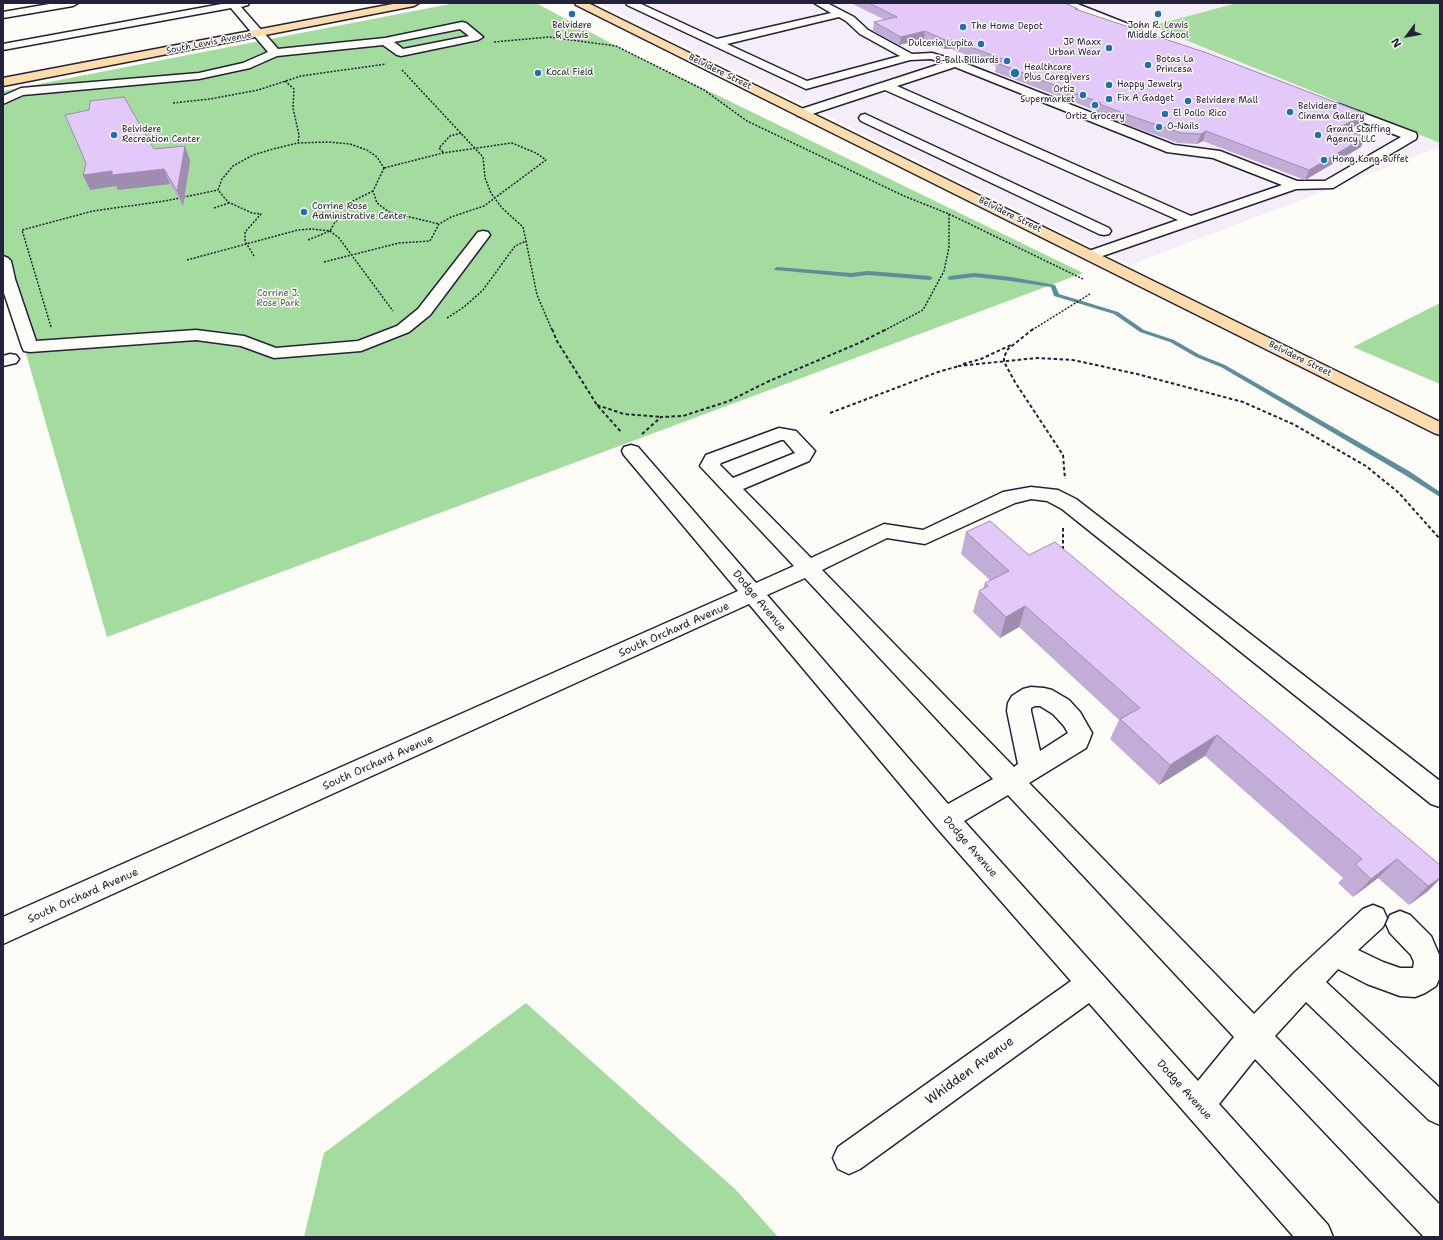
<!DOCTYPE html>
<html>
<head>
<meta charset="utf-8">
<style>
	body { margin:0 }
	#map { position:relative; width:1443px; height:1240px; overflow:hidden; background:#fdfcf7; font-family:"Shantell Sans",sans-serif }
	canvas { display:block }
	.frame { position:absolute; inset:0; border:4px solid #22223b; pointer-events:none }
	.north { position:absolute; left:1387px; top:16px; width:40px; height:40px; -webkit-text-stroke:3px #fdfcf7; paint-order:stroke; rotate:238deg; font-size:11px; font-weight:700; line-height:16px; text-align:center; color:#22223b }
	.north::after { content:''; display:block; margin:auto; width:14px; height:18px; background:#22223b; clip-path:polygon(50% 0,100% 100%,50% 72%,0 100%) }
</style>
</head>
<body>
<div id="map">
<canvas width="1443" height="1240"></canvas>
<div class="frame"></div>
<div class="north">N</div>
</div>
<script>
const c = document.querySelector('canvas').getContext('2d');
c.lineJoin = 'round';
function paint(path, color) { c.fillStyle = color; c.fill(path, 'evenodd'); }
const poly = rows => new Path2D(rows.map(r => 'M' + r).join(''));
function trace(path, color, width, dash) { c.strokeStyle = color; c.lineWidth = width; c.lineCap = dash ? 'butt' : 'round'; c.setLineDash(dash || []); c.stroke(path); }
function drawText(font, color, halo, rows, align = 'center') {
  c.font = font + ' "Shantell Sans",sans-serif'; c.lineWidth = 3; c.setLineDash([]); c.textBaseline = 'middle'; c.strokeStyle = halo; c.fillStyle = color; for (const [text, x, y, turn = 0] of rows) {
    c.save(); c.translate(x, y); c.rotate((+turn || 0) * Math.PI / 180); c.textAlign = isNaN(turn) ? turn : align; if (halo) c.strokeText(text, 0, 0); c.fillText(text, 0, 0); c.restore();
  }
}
paint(poly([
	[599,3,1237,3,1151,26,1108,9,1440,143,1440,147,1130,265]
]), '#f5edf8');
paint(poly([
	[455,3,536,3,616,46,1083,273,107,637,3,273,3,91],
	[1237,3,1440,3,1440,143,1151,26],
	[1440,303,1440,384,1353,347],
	[526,1003,735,1189,778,1237,304,1237,324,1153]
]), '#a4db9f');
paint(poly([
	[777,267,851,273,868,271,930,276,933,278,930,280,868,275,851,277,775,270,774,269,777,267],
	[974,273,1011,277,1055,285,1059,294,1118,312,1144,330,1174,340,1200,355,1225,365,1409,471,1440,492,1440,497,1405,475,1221,367,1196,357,1170,342,1140,332,1114,314,1054,296,1051,287,1011,281,974,277,950,280,947,278,950,276,974,273]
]), '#5d8e9c');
const minor = poly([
	[55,3,78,3,73,6,3,18,3,12,55,3],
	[227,3,249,3,248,5,241,7,278,49,385,38,462,22,466,23,483,37,478,40,401,56,397,55,383,45,277,56,250,68,199,79,23,95,3,104,3,96,21,88,199,73,243,63,268,52,231,8,3,50,3,44,227,3],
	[460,29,469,36,403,49,394,42,460,29],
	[626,3,639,3,717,39,831,13,814,3,827,3,854,17,868,30,912,54,932,53,959,61,1174,145,1220,151,1297,181,1325,181,1401,137,1331,110,1329,107,1331,104,1339,104,1416,133,1417,136,1416,139,1333,188,1296,189,1091,260,1086,258,1083,255,1086,252,1178,220,885,90,806,116,798,116,796,113,798,110,943,63,931,59,910,60,806,89,627,5,626,3],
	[839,17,846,21,860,34,900,56,807,81,727,44,839,17],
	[955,67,1167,152,1213,158,1282,185,1191,216,897,86,955,67],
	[1061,3,1075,3,1141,29,1142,31,1137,34,1133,33,1062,5,1061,3],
	[865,114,1109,228,1111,231,1109,234,1104,235,1099,234,861,121,859,118,861,115,865,114],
	[483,231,488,232,490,235,430,315,409,332,361,351,274,358,241,346,196,340,30,352,24,351,22,347,3,290,3,256,8,258,11,261,15,279,36,341,196,330,244,336,276,348,358,341,397,326,418,309,478,232,483,231],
	[10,354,16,355,19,359,16,363,3,366,3,356,10,354],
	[779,428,796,431,815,451,809,461,743,489,811,558,884,524,923,530,1003,492,1031,487,1058,490,1076,499,1440,781,1440,807,1431,804,1062,509,1047,501,1031,499,1015,503,925,544,887,538,822,570,1014,767,1018,764,1007,711,1008,703,1012,696,1023,689,1031,687,1044,688,1052,690,1069,700,1080,712,1092,733,1089,741,1086,748,1029,783,1254,1014,1295,972,1363,909,1373,905,1383,909,1387,918,1383,927,1358,950,1383,962,1400,968,1413,968,1414,962,1411,955,1390,933,1386,924,1390,915,1400,911,1410,915,1431,936,1440,957,1440,977,1436,986,1425,993,1415,997,1400,996,1367,984,1338,969,1326,982,1440,1088,1440,1125,1429,1120,1306,1002,1275,1036,1440,1205,1440,1237,1424,1237,1255,1059,1219,1104,1328,1225,1333,1237,1294,1237,1089,1003,860,1169,849,1174,838,1169,833,1158,838,1147,1071,981,936,827,749,604,3,944,3,917,738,591,624,455,622,451,624,447,631,445,638,447,756,583,794,566,700,466,706,455,779,428],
	[781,440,784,440,795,453,733,478,720,465,721,463,781,440],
	[805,578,993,779,948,804,767,595,805,578],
	[1035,706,1040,706,1053,714,1064,726,1068,733,1040,751,1031,711,1031,708,1035,706],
	[1008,795,1234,1037,1198,1081,964,821,1008,795]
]);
const major = poly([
	[398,3,419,3,414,6,3,86,3,78,398,3],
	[575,3,588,3,1440,422,1440,435,1434,433,576,5,575,3]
]);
trace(minor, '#22223b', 3);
trace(major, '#22223b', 3);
trace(poly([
	[494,42,549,37,616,46,704,90,747,121,904,196,949,214,949,247,944,271,923,310,885,330],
	[402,70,483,157,485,178,491,193,502,208,523,227,526,241],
	[285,81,294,89,293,108,299,135,298,143],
	[173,103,210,99,258,90,301,76,386,64],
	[443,152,439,148,450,136,461,133],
	[384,168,373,191,377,203,389,212,439,224],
	[214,208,229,203],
	[949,214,1083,279],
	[308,240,330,231,335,222,349,211,349,205,353,201,373,191],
	[254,256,245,241,245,232,261,214,252,213,228,202,218,190,222,179,233,166,253,155,273,149,298,143,328,142,350,144,367,150,377,157,384,168],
	[187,260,298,230,312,229,330,231,339,238,393,311],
	[324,262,399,243,430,241,439,224,451,217,484,206,546,160,536,153,512,143,443,153,384,168],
	[447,318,464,307,483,290,515,246,526,241,537,295,552,330],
	[51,327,22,230,93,211,165,201,218,190],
	[1032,330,1090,294]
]), '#22223b', 1.5, [2, 1.5]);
trace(poly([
	[552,329,557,341,597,405,622,433],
	[1033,329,1008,349,1004,357,1004,362,1015,382,1063,455,1065,479],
	[963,364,981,359,1011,345],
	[958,366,1037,358,1073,360,1137,374,1243,402,1295,425,1366,466,1399,493,1440,539],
	[597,405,624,414,661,417],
	[830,413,938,372,959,366],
	[642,434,661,417,683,416,729,401,767,382,859,343,887,329],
	[1063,528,1063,551]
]), '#22223b', 2, [3.5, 2.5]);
paint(minor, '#fdfcf7');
paint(major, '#fddcac');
paint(poly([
	[851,3,1065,3,1078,10,1361,123,1347,131,1361,147,1305,180,1203,141,1197,144,1178,143,1128,125,1096,113,1097,111,995,72,996,66,951,49,944,49,924,39,899,45,873,31,874,22,885,20],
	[185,146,190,161,183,206,170,184,118,190,116,186,90,190,83,175,86,163,154,149],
	[966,532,1029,555,1440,865,1428,891,1409,905,1378,878,1353,897,1338,883,1343,878,1205,756,1159,785,1110,739,1119,720,1019,627,1000,638,973,612,979,591,983,589,985,583,990,580,961,554]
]), '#c2add6');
paint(poly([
	[925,31,924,39,899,45,901,37],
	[945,40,952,40,951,49,944,49],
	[1366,114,1361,123,1334,138,1338,128],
	[1206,131,1203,141,1197,144,1201,134],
	[1365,137,1361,147,1305,180,1309,170],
	[185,146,190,161,183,206,177,191],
	[164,169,170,184,118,190,116,186,90,190,83,175,112,171],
	[1025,606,1019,627,1000,638,1006,617],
	[1217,735,1205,756,1159,785,1170,765],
	[1397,859,1378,878,1353,897,1371,879],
	[1440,878,1440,879,1428,891,1409,905,1428,886]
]), '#9e8dae');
const building = poly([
	[869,3,1065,3,1078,9,1075,9,1207,53,1366,114,1338,128,1365,137,1309,170,1206,131,1201,134,1181,133,1131,116,1099,104,1101,103,997,63,1005,60,952,40,945,40,925,31,901,37,874,22,897,17,869,3],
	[124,97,154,149,185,146,177,191,164,169,112,175,112,171,83,175,86,163,65,115,89,110,90,101,124,97],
	[990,521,1029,555,1055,542,1440,865,1440,878,1428,886,1397,859,1371,879,1355,864,1362,859,1217,735,1170,765,1120,719,1140,708,1025,606,1006,617,979,591,988,586,985,583,1009,571,966,532,990,521]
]);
paint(building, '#e2c9f9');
trace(building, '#9e8dae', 1);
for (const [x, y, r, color] of [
	[572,14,4,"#1f6fb2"],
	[1158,14,4,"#1f6fb2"],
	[963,27,4,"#1f6fb2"],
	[981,44,4,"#1f6fb2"],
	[1109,48,4,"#1f6fb2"],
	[1007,61,4,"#1f6fb2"],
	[1148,65,4,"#1f6fb2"],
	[538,73,4,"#1f6fb2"],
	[1015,73,5,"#1f6fb2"],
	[1109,85,4,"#1f6fb2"],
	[1083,95,4,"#1f6fb2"],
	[1109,99,4,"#1f6fb2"],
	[1188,101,4,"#1f6fb2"],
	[1095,105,4,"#1f6fb2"],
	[1290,112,4,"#1f6fb2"],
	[1165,114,4,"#1f6fb2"],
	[1159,127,4,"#1f6fb2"],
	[114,135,4,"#1f6fb2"],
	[1318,135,4,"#1f6fb2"],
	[1324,160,4,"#1f6fb2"],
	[304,212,4,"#1f6fb2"]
]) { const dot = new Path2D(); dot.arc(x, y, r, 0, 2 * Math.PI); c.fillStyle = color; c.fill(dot); trace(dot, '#fdfcf7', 1.5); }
drawText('9px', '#22223b', '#fdfcf7', [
	["Belvidere",572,26,"center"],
	["& Lewis",572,36,"center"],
	["John R. Lewis",1158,26,"center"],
	["Middle School",1158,36,"center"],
	["The Home Depot",971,27],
	["JP Maxx",1101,43,"right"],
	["Urban Wear",1101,53,"right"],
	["Dulceria Lupita",973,44,"right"],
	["Botas La",1156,60],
	["Princesa",1156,70],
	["8-Ball Billiards",999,61,"right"],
	["Healthcare",1024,68],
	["Plus Caregivers",1024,78],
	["Kocal Field",546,73],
	["Happy Jewelry",1117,85],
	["Ortiz",1075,90,"right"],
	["Supermarket",1075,100,"right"],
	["Fix A Gadget",1117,99],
	["Belvidere Mall",1196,101],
	["Belvidere",1298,107],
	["Cinema Gallery",1298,117],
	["El Pollo Rico",1173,114],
	["Ortiz Grocery",1095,117,"center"],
	["O-Nails",1167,127],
	["Belvidere",122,130],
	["Recreation Center",122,140],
	["Grand Staffing",1326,130],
	["Agency LLC",1326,140],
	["Hong Kong Buffet",1332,160],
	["Corrine Rose",312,207],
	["Administrative Center",312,217]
], 'left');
drawText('9px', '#22223b', '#fdfcf7', [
	["South Lewis Avenue",209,43,-11],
	["Belvidere Street",720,72,26],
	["Belvidere Street",1010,215,26],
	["Belvidere Street",1300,359,26]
]);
drawText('9px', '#495a59', '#fdfcf7', [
	["Corrine J.",278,294],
	["Rose Park",278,304]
]);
drawText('11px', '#22223b', '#fdfcf7', [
	["Dodge Avenue",759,601,50],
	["South Orchard Avenue",674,630,-24],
	["South Orchard Avenue",378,763,-24],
	["Dodge Avenue",970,847,49],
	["South Orchard Avenue",83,896,-24],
	["Dodge Avenue",1184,1090,48]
]);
drawText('13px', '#22223b', '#fdfcf7', [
	["Whidden Avenue",970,1071,-36]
]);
</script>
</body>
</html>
